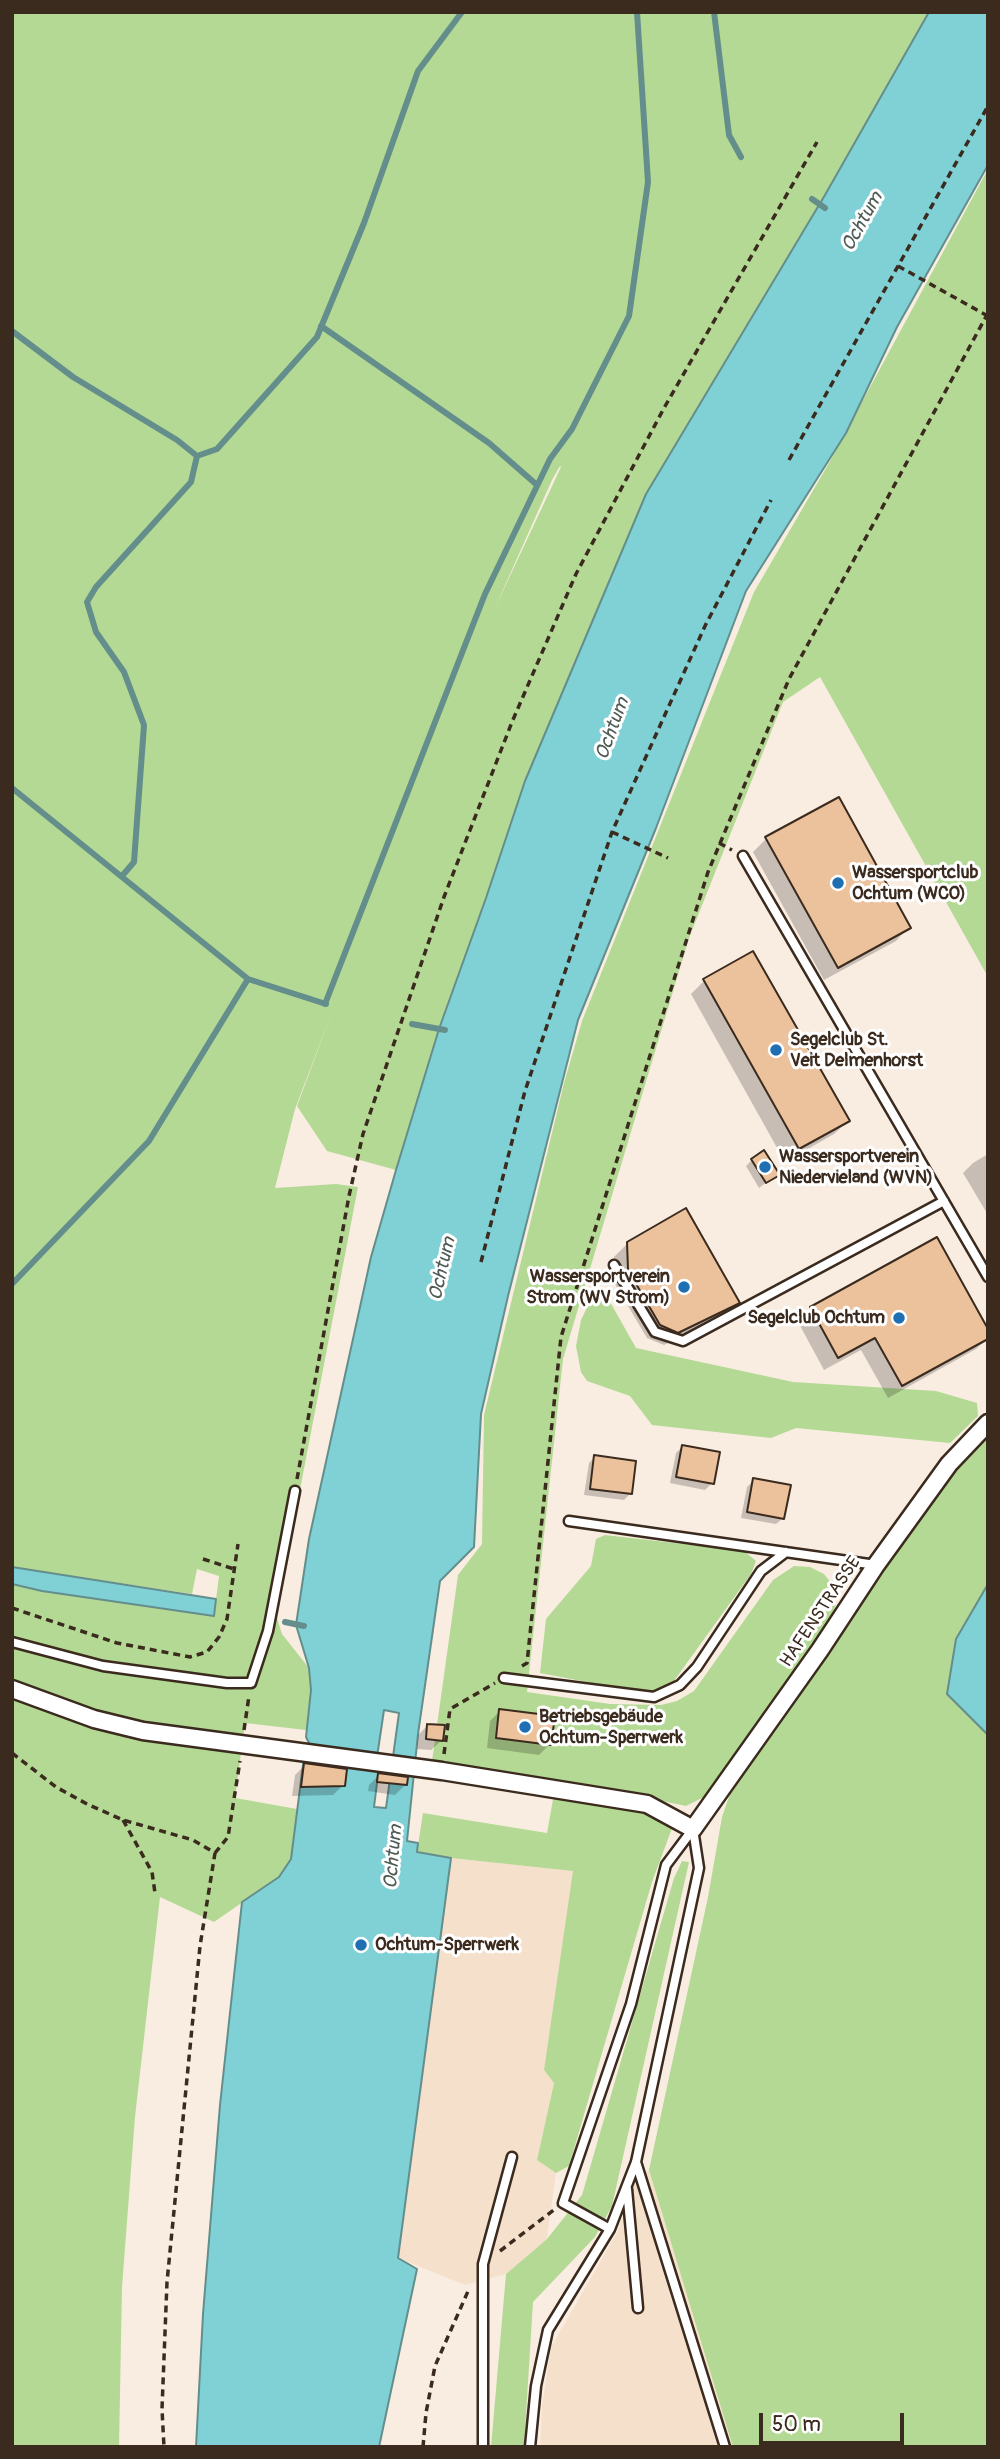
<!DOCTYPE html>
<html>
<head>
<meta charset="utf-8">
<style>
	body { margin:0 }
	#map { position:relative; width:1000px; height:2459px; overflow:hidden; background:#f9ede1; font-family:Pangolin,sans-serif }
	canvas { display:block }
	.frame { position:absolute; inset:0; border:14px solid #3b2a1e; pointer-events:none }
	.scale { position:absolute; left:759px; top:2413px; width:145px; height:32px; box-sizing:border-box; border:4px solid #3b2a1e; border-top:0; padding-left:9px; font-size:21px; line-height:24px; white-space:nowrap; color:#3b2a1e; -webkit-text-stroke:5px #fff; paint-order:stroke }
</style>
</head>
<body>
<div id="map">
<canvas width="1000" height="2459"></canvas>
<div class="frame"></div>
<div class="scale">50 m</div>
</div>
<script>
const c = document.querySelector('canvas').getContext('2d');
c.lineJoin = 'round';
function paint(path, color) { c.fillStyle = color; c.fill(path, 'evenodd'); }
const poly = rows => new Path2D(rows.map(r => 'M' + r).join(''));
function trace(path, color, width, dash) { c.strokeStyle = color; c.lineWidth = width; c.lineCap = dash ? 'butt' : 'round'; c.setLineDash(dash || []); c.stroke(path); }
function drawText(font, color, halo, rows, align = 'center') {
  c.font = font + ' Pangolin,sans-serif'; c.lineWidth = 6; c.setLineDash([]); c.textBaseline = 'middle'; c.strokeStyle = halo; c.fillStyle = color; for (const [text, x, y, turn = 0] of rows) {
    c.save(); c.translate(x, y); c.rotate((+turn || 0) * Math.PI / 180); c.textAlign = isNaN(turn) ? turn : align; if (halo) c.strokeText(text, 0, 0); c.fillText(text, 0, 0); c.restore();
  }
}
paint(poly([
	[451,1858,574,1871,544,2070,554,2082,537,2160,556,2173,547,2239,506,2274,465,2285,398,2258],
	[649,2170,733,2447,540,2447,542,2406,551,2347,618,2231,636,2178]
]), '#f5e0cc');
paint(poly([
	[12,12,929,12,825,195,646,494,525,781,486,898,439,1029,396,1170,327,1151,297,1106,332,1012,295,1109,275,1188,336,1184,358,1187,276,1615,282,1634,309,1668,311,1690,306,1730,245,1723,235,1798,297,1809,291,1859,279,1877,214,1922,160,1897,135,2117,122,2287,119,2447,12,2447,12,1584,42,1591,214,1616,219,1576,197,1569,192,1594,12,1567],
	[560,466,561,467,494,610,552,480],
	[988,169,988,977,820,677,783,702,689,938,563,1359,527,1692,610,1704,661,1705,677,1701,694,1691,773,1580,794,1566,810,1567,824,1574,836,1589,836,1604,828,1627,706,1796,686,1806,570,1782,432,1761,458,1575,482,1544,484,1415,564,1083,582,1021,754,592,829,463],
	[605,1293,636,1348,793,1382,936,1391,977,1403,978,1416,950,1443,796,1428,771,1438,652,1425,630,1396,587,1381,581,1372,576,1346,581,1320,592,1297],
	[988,1437,988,1584,956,1639,947,1694,988,1735,988,2447,733,2447,649,2170,708,1897,722,1817,731,1791,955,1470],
	[605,1535,744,1551,756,1561,751,1574,671,1685,649,1694,540,1673,546,1619,591,1566,596,1539],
	[554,1794,645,1810,674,1823,652,1882,569,2166,556,2173,537,2160,554,2083,544,2070,573,1871,451,1858,417,1852,423,1813,547,1833],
	[682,1861,689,1862,612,2206,595,2237,533,2302,524,2447,491,2447,506,2274,547,2239,582,2195,674,1878]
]), '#b4d994');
const water = poly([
	[929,12,988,12,988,165,897,327,846,433,746,591,656,828,578,1020,508,1296,481,1414,474,1547,440,1581,418,1734,407,1841,418,1843,417,1852,451,1858,398,2258,417,2269,379,2447,196,2447,203,2314,220,2105,242,1902,279,1877,291,1859,304,1757,379,1767,374,1807,386,1808,399,1713,384,1710,377,1757,312,1749,306,1737,311,1690,309,1668,296,1625,309,1539,371,1257,396,1170,439,1029,486,898,525,781,646,494,825,195,929,12],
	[12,1567,216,1599,214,1616,42,1591,12,1584,12,1567],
	[988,1584,988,1735,947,1694,956,1639,988,1584]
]);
paint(water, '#7fd1d6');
trace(water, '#648e8c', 2);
paint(poly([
	[838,799,909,927,896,941,824,980,753,852,766,839],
	[753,953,848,1121,834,1134,785,1162,691,994,704,981],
	[988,1154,988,1215,963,1173,973,1163],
	[752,1160,777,1174,759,1188,746,1166],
	[936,1240,988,1338,976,1349,888,1398,861,1350,824,1370,798,1322,811,1309],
	[628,1243,738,1303,724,1316,664,1345,647,1338,615,1284,614,1257],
	[682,1447,712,1483,705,1490,670,1483,676,1453],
	[595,1457,630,1494,624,1500,584,1495,589,1463],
	[754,1480,783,1518,776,1524,741,1518,747,1487],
	[500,1711,549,1745,539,1755,487,1748,490,1721],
	[428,1725,442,1740,431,1750,417,1749,418,1735],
	[305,1765,343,1785,333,1795,292,1796,295,1775],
	[379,1775,405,1785,395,1795,368,1791,369,1785]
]), '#0003');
trace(poly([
	[714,12,729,135,741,157],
	[812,199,825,208],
	[321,326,489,443,537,485],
	[12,331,73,377,177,440,197,456,217,449,317,337,364,223,418,71,462,12],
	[12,788,248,979,326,1004],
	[122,876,134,862,144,725,124,672,96,632,87,602,96,587,191,482,197,456],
	[325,1004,485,594,550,459,572,429,629,316,648,182,637,12],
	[412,1024,445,1030],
	[12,1284,149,1141,248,979],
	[285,1622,304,1626]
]), '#648e8c', 6);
const building = poly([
	[839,797,911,928,838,968,765,837,839,797],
	[753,951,850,1121,799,1149,703,979,753,951],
	[764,1150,780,1175,766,1183,751,1159,764,1150],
	[686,1208,740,1303,678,1333,660,1325,628,1270,627,1242,686,1208],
	[937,1237,988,1329,988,1339,902,1386,875,1338,838,1358,810,1307,937,1237],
	[682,1445,720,1452,714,1484,676,1477,682,1445],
	[594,1455,636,1461,632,1494,590,1489,594,1455],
	[753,1478,791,1485,784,1519,747,1512,753,1478],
	[499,1709,555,1716,551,1745,496,1738,499,1709],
	[427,1724,445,1725,443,1741,426,1739,427,1724],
	[304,1763,347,1769,345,1786,301,1787,304,1763],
	[378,1773,408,1777,407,1785,377,1782,378,1773]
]);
paint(building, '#ecc29c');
trace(building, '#3b2a1e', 2);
const service = poly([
	[743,856,988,1277],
	[614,1265,655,1332,683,1341,944,1201],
	[569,1521,876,1565],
	[12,1642,103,1666,227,1683,251,1683,268,1631,295,1491],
	[504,1678,654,1697,680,1685,697,1667,761,1571,786,1552],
	[636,2162,725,2447],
	[627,2189,638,2308],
	[610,2229,563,2203,631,2004,666,1865,693,1829],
	[483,2447,483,2264,512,2157],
	[530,2447,536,2386,548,2330,610,2229,636,2162,699,1868,693,1829]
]);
const minor = poly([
	[12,1689,94,1719,143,1731,442,1771,647,1804,693,1829,820,1650,876,1565,949,1464,988,1423]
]);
trace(service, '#3b2a1e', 13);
trace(minor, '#3b2a1e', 21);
trace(poly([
	[898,266,986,315],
	[789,460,988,106],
	[612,832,668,858],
	[719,843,732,850],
	[481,1262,525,1091,612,832,705,626,771,500],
	[297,1479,349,1196,363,1134,444,897,512,722,576,574,664,408,817,142],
	[203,1559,234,1569],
	[12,1608,117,1643,190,1657,207,1652,219,1637,227,1619,238,1544],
	[522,1666,527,1663,561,1337,708,872,789,679,988,313],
	[244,1730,249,1696],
	[12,1753,56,1787,87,1804,123,1820,193,1840,215,1853,200,1946,167,2282,162,2409,164,2447],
	[444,1754,450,1709,495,1683],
	[123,1820,152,1872,155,1893],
	[215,1853,228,1837,240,1761],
	[500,2251,555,2209],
	[423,2447,426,2413,435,2366,469,2289]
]), '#3b2a1e', 3.5, [7, 5]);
trace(service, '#fff', 8);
trace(minor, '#fff', 16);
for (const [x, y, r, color] of [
	[838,883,7,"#1f6fb2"],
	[776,1050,7,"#1f6fb2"],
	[765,1167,7,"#1f6fb2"],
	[684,1287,7,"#1f6fb2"],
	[899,1318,7,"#1f6fb2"],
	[525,1727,7,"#1f6fb2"],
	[361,1945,7,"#1f6fb2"]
]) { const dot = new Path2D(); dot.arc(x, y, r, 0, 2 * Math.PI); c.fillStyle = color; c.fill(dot); trace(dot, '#fff', 2.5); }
drawText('bold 18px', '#3b2a1e', '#fff', [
	["Wassersportclub",852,873],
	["Ochtum (WCO)",852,894],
	["Segelclub St.",790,1040],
	["Veit Delmenhorst",790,1061],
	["Wassersportverein",779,1157],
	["Niedervieland (WVN)",779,1178],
	["Wassersportverein",670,1277,"right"],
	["Strom (WV Strom)",670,1298,"right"],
	["Segelclub Ochtum",885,1318,"right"],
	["Betriebsgebäude",539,1717],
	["Ochtum-Sperrwerk",539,1738],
	["Ochtum-Sperrwerk",375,1945]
], 'left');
drawText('18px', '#3b2a1e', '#fff', [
	["HAFENSTRASSE",821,1612,-56]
]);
drawText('italic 19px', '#4f5c55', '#fff', [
	["Ochtum",863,222,-61],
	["Ochtum",613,729,-70],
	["Ochtum",443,1269,-77],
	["Ochtum",394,1857,-85]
]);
</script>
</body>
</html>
